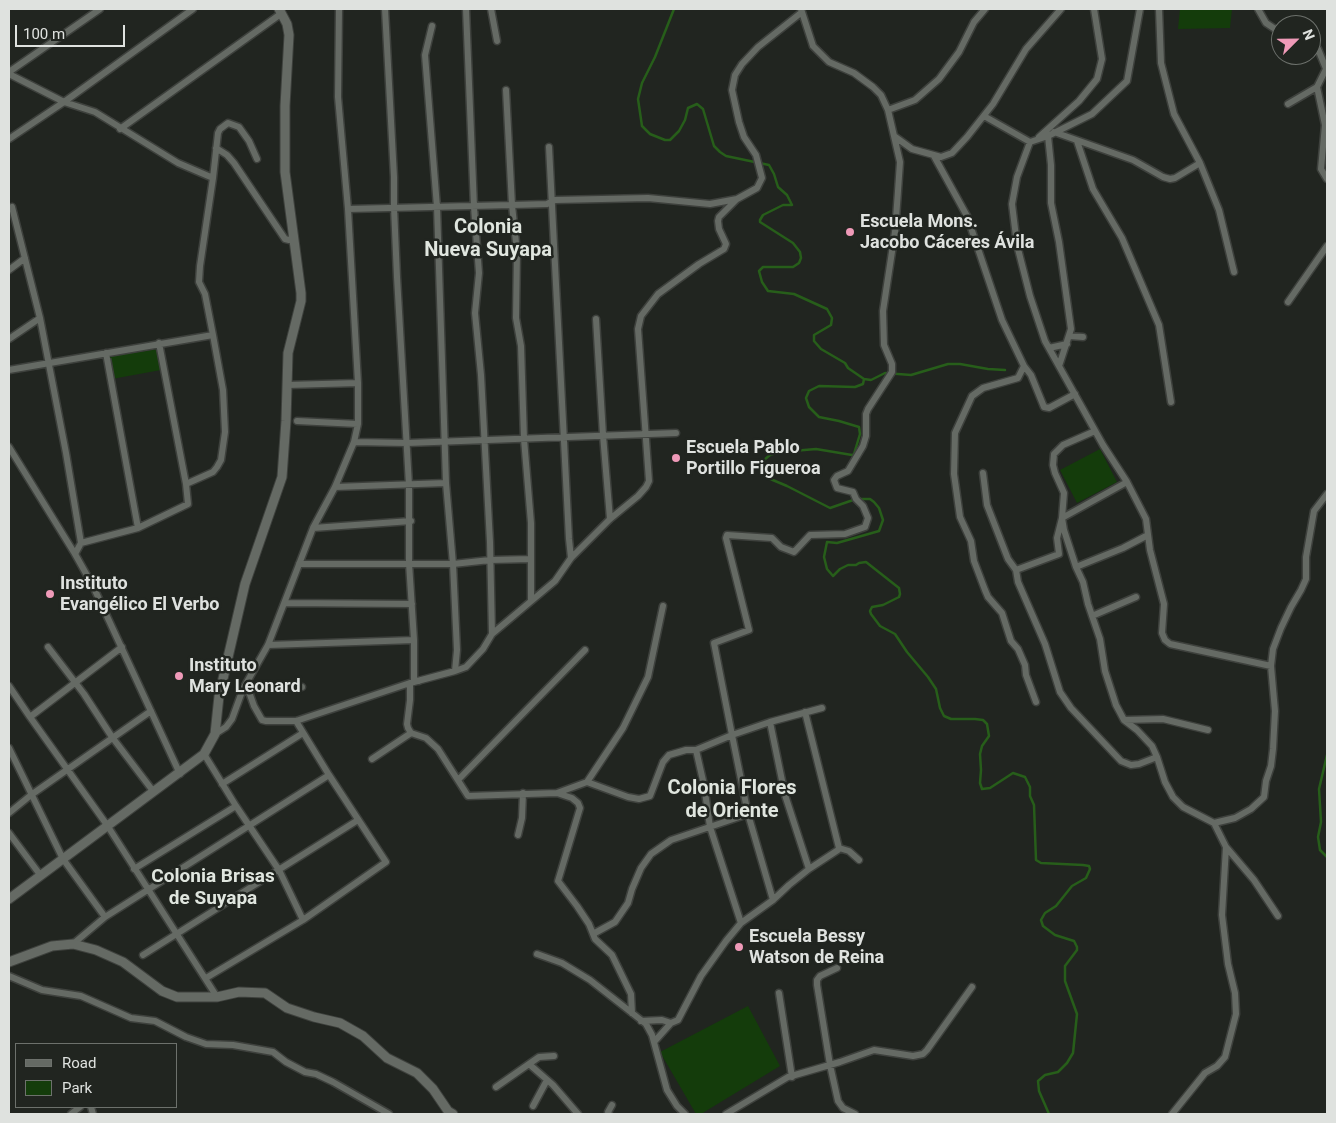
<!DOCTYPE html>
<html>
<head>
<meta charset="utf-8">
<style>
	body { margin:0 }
	#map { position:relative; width:1336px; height:1123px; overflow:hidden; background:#212520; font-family:Roboto,sans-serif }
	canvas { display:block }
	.frame { position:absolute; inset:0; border:10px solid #dfe2df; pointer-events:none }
	.legend { position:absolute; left:15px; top:1043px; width:162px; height:65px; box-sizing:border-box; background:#212520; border:1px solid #6d716c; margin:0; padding:6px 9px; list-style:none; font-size:15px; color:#dfe2df }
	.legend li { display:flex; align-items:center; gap:10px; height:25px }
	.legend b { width:25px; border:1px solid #6d716c }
	.north { position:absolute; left:1271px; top:15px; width:50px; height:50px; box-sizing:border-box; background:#212520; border:1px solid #6d716c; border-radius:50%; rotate:67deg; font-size:14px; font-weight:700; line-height:20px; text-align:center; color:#dfe2df }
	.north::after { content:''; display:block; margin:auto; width:18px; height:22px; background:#ef9ab8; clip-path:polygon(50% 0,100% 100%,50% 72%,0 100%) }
	.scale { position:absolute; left:15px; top:25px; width:110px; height:22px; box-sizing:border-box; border:2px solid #dfe2df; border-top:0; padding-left:6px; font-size:15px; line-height:18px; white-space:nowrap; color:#dfe2df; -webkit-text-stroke:4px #212520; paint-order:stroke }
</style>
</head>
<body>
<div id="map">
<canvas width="1336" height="1123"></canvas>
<div class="frame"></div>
<ul class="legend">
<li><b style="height:6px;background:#656a64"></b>Road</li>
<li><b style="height:14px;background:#143c0b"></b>Park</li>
</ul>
<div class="north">N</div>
<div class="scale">100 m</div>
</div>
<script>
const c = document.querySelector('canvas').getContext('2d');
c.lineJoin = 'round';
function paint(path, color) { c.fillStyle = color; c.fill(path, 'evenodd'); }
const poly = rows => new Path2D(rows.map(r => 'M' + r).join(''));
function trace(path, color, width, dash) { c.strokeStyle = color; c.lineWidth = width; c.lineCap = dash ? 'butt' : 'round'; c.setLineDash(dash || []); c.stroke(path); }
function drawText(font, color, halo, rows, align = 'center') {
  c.font = font + ' Roboto,sans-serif'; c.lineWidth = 5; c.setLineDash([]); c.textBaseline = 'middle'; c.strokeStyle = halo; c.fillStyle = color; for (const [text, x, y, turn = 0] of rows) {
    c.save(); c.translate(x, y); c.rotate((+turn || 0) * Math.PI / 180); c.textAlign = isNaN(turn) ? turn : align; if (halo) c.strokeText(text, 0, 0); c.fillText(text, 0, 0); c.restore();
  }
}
paint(poly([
	[1180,9,1232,9,1230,28,1178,29],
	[158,349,161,370,112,379,108,357],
	[1100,449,1117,482,1077,503,1060,470],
	[748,1006,780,1066,701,1114,696,1114,660,1052]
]), '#143c0b');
trace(poly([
	[674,9,655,57,642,83,638,99,642,126,650,134,665,140,670,140,679,131,685,120,688,108,697,104,703,109,714,146,720,152,726,156,769,165,774,174,778,187,787,195,792,205,783,205,763,215,760,220,760,222,793,243,800,252,801,258,799,263,793,267,763,267,759,271,762,282,768,291,794,294,827,309,832,318,831,325,814,335,814,341,821,349,845,363,848,368,864,379,863,384,855,387,819,386,809,391,806,398,809,407,819,417,839,421,859,427,860,434,854,454,852,455,816,449,781,452,770,455,764,460,764,474,768,478,787,486,830,508,856,499,870,499,874,502,879,508,883,520,879,531,837,543,827,542,824,557,827,569,833,576,840,569,848,565,856,565,859,563,866,562,899,588,900,594,899,597,883,605,872,607,870,611,871,614,880,626,895,634,907,652,928,677,936,689,940,708,944,716,951,719,975,719,983,720,987,724,989,736,982,746,980,754,981,770,980,783,982,789,990,788,1013,773,1025,777,1030,787,1030,796,1034,805,1036,860,1041,863,1083,865,1089,866,1090,869,1086,878,1072,886,1056,906,1045,913,1041,920,1043,926,1055,935,1074,941,1077,947,1077,950,1065,966,1065,981,1077,1014,1073,1053,1067,1063,1058,1072,1045,1075,1038,1081,1039,1091,1049,1114],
	[864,379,871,380,885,373,911,375,948,364,960,364,988,369,1005,370],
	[1327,755,1319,789,1321,822,1318,837,1320,850,1327,857]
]), '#275e1a', 2.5);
const street = poly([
	[385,9,394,177,394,207,397,277,409,485,409,563,414,640,414,680,419,681],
	[466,9,474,207,479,273,475,313,481,375,490,542,492,634],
	[491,9,497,41],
	[801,9,813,46,829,62,854,73,873,87,881,95,888,110,894,136,912,149,941,157,952,153,967,137,993,104,1026,49,1061,9],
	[1159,9,1161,63,1174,114,1200,163,1219,210,1234,272],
	[1258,9,1266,23,1281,33],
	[432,26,425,55,437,207,446,483,453,564,457,650,455,671],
	[1311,45,1318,49,1327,71],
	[1326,69,1317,87,1325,125,1321,169,1327,179],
	[9,72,100,9],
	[9,74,64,102,95,112,178,163,213,178],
	[506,90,512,205,517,252,516,318,521,346,524,439,531,523,531,601],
	[1288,104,1317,87],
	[888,110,915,100,939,79,959,52,974,22,985,9],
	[984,116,1030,142,1048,136,1092,114,1127,81,1140,9],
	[120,129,282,13],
	[1054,132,1133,160,1163,177,1170,179,1175,178,1200,163],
	[1048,136,1051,165,1051,203,1059,242,1071,329,1059,366],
	[1039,137,1079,101,1097,79,1102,59,1094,9],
	[9,139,64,102,193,9],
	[1077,141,1093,189,1122,238,1159,325,1171,402],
	[1030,142,1017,177,1012,204,1017,245,1030,296,1045,341,1103,445,1127,482,1146,519,1150,550,1164,604,1162,633,1165,640,1170,644,1271,666],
	[549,147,569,539,571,558],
	[216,148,227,155,234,163,285,239,289,240,294,238],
	[934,156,967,216,1002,320,1024,366,1018,378,983,388,972,396,955,433,954,474,960,517,971,541,974,561,985,590,988,597,1002,613,1011,641,1018,649,1025,665,1026,675,1036,702],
	[9,209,12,207,40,318,66,453,81,543],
	[348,209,512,205,547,204,555,200,648,198,710,204,737,199,757,188,762,178,756,155,744,137,739,122,732,90,735,75,742,64,758,47,802,12],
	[9,270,25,258],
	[1288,302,1327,246],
	[596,319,603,435,610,519],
	[1069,336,1083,337],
	[9,339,40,318],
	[1049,348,1067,344],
	[106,353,138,528],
	[1024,366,1031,375,1044,407,1049,408,1075,394],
	[9,370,213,335],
	[287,385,358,383],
	[297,421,358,424],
	[1095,431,1063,445,1054,454,1053,465,1055,473,1064,493,1062,518,1064,530,1076,567,1083,582,1088,604,1100,639,1105,671,1116,705,1124,720,1137,730,1152,746,1157,757,1165,782,1173,797,1183,807,1214,823,1235,818,1251,809,1264,797,1266,781,1271,766,1273,749,1275,711,1271,666,1273,649,1281,628,1291,607,1301,590,1306,579,1306,557,1314,511,1327,494],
	[354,442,407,443,676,433],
	[9,447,75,554,93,586,180,774],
	[983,473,987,505,1008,559,1016,570,1018,582,1045,644,1060,692,1071,708,1121,761,1131,765,1139,764,1157,757],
	[186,484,213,472,217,467,221,460,225,432,223,390,213,335,205,294,199,282,200,266,213,178,218,133,220,129,228,123,239,127,249,141,257,159],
	[335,487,446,483],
	[313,528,411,521],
	[75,554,81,543,138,528,188,504,186,484,159,343],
	[299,564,453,564,490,560,531,559],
	[1076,567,1123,548,1148,535],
	[1016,570,1059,554,1057,538,1062,518,1127,482],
	[285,603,412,604],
	[1092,616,1136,597],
	[268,645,414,640],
	[48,647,84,694,112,737,153,791],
	[122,647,30,717,107,825,217,997],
	[410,683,410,700,407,724,408,728,411,733,426,738,438,749,468,796,557,793,572,798,578,803,580,808,558,881,577,906,589,924,595,939,612,955,631,994,632,1013],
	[9,686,30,717],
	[246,689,302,687],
	[248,689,254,706,262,720,266,721,296,721,410,683,455,671,466,667,483,649,492,634,555,581,571,558,610,519,638,496,646,487,649,481,638,329,641,316,658,294,699,264,724,249,726,244,719,229,718,221,719,217,737,199],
	[805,712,839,848],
	[1124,720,1163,719,1208,730],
	[770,722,785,795,809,869],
	[215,734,226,727,232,719,243,689,268,645,313,528,335,487,354,442,358,424,358,383,348,209,338,97,339,9],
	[9,748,63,859,105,917],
	[696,750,704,785,710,827,741,923],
	[204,754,236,806,279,870,303,920],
	[372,759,411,733],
	[458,780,585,650],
	[587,782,628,797,639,799,650,796,663,762,669,755,686,750,696,750,732,735,714,643,749,630,726,538,727,535,772,538,781,547,794,552,810,535,845,534,865,527,868,518,863,506,856,499,853,492,837,488,834,480,837,476,848,471,863,446,866,436,866,414,868,409,892,372,892,364,884,345,883,311,895,232,898,191,900,162,894,136],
	[222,784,303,733],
	[557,793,587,782,623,728,648,677,663,606],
	[9,813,31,795,151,711],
	[1214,823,1226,847,1254,880,1278,916],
	[9,833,41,876],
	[518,835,522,818,523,793],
	[839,848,849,851,859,860],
	[134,869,236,806],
	[773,900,748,814,732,735,770,722,822,708],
	[593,934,615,922,628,903,632,889,641,868,651,854,671,840,748,814],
	[73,944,105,917,329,775],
	[537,954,562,963,590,980,646,1024,652,1035,667,1090,677,1106,685,1114],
	[143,955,358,820],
	[837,968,820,976,817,980,817,985,830,1065,838,1101,843,1108,855,1114],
	[9,976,42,990,81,996,131,1018,155,1021,186,1037,206,1044,233,1045,273,1052,286,1062,305,1072,316,1074,333,1082,389,1114],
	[206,978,303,920,386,862,329,775,296,721],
	[779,993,792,1077],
	[641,1021,662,1020,671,1023],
	[654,1042,671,1023,678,1020,701,976,726,941,741,923,773,900,789,885,809,869,838,850,839,848],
	[529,1064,553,1085,578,1114],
	[496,1087,539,1057,554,1056],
	[533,1106,547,1080],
	[91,1107,93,1114],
	[71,1114,80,1107],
	[609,1114,608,1112,612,1105],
	[726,1114,788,1077,840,1062,874,1050,913,1056,923,1054,927,1050,972,987],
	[1172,1114,1205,1073,1217,1066,1225,1057,1236,1014,1235,993,1228,964,1222,915,1226,847]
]);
const secondary = poly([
	[9,899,204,754,215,734,219,696,245,584,282,477,286,421,288,353,301,301,301,293,285,172,285,106,289,35,287,24,279,9],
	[9,962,52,946,73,944,96,950,123,962,162,991,177,997,217,997,239,992,265,993,287,1008,314,1017,340,1023,363,1036,387,1058,417,1073,433,1089,448,1111,453,1114]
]);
trace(street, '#3e413d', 9);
trace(secondary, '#3e413d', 11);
trace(street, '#656a64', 6);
trace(secondary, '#656a64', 9);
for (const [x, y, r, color] of [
	[850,232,5,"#ef9ab8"],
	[676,458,5,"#ef9ab8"],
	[50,594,5,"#ef9ab8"],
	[179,676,5,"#ef9ab8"],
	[739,947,5,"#ef9ab8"]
]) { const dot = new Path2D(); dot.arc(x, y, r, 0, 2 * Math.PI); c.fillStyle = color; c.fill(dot); trace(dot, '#212520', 2); }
drawText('bold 18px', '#dfe2df', '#212520', [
	["Escuela Mons.",860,222],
	["Jacobo Cáceres Ávila",860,243],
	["Escuela Pablo",686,448],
	["Portillo Figueroa",686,469],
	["Instituto",60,584],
	["Evangélico El Verbo",60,605],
	["Instituto",189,666],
	["Mary Leonard",189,687],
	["Escuela Bessy",749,937],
	["Watson de Reina",749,958]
], 'left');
drawText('bold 19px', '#e0e6df', '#212520', [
	["Colonia Brisas",213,877],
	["de Suyapa",213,899]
]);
drawText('bold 20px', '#e0e6df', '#212520', [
	["Colonia",488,228],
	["Nueva Suyapa",488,251],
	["Colonia Flores",732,789],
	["de Oriente",732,812]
]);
</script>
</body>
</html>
